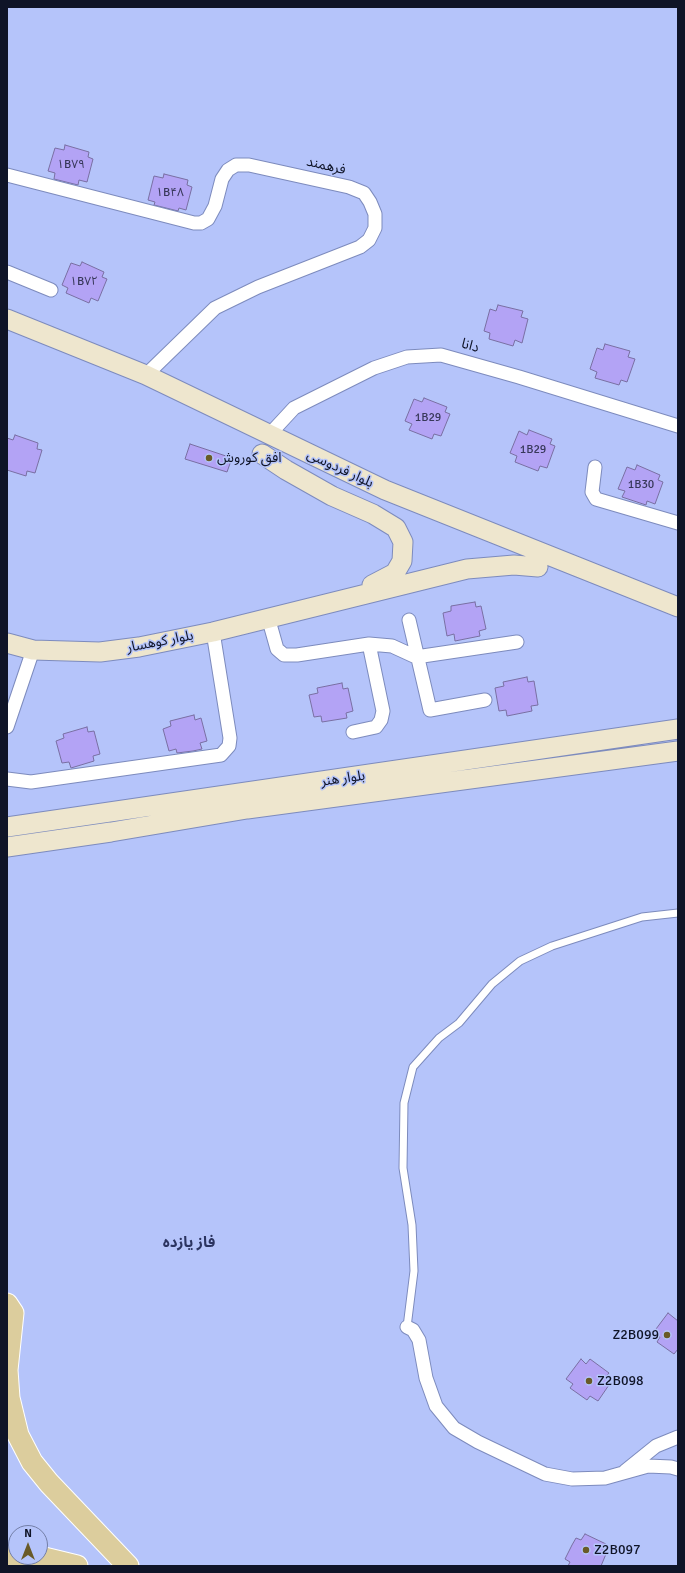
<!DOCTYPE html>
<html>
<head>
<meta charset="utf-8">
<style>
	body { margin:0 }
	#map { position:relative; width:685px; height:1573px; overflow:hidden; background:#b5c4fa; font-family:Signika,sans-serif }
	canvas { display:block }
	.frame { position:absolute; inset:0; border:8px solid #0f1427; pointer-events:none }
	.north { position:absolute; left:8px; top:1525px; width:40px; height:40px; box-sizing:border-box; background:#b5c4fa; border:1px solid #737ea6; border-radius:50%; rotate:0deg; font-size:11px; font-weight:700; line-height:16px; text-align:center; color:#0f1427 }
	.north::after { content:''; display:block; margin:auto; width:14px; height:18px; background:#695a27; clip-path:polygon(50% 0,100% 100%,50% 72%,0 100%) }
</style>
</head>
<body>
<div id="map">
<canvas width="685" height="1573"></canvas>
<div class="frame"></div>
<div class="north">N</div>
</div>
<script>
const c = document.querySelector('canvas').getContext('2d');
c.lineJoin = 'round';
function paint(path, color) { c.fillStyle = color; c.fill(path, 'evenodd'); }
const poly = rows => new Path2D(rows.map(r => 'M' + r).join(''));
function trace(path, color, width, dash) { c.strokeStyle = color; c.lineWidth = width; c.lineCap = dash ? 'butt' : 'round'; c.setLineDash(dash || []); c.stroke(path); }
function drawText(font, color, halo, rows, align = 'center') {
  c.font = font + ' Signika,"Noto Sans Arabic",sans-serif'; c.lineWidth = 3; c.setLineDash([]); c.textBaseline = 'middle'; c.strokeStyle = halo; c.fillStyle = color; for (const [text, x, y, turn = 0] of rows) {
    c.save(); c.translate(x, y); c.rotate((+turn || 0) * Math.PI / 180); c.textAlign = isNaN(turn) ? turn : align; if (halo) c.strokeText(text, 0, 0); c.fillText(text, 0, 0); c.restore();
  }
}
const building = poly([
	[65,145,89,152,88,157,93,159,87,182,79,180,78,185,54,179,55,173,48,171,55,148,64,150,65,145],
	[164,174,188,180,187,185,192,187,186,210,179,208,178,211,154,205,155,202,148,200,154,176,163,178,164,174],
	[82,262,104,272,102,277,107,279,98,301,91,298,89,303,66,293,68,288,62,285,71,263,80,266,82,262],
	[498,305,523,311,521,317,528,319,522,343,515,340,513,346,489,339,490,333,484,331,490,309,496,311,498,305],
	[605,344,630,351,628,357,635,359,627,382,621,380,619,385,595,378,597,372,590,369,597,348,603,350,605,344],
	[424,398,447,407,445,412,450,414,441,436,434,434,432,439,409,430,412,424,405,421,414,399,422,402,424,398],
	[529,430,552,439,550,444,555,446,547,468,540,466,538,471,515,462,517,456,510,453,519,431,527,435,529,430],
	[15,435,38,443,37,449,42,450,35,473,27,471,26,476,7,470,7,438,13,440,15,435],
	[190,444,232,458,227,472,185,459,190,444],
	[637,465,660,475,658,480,663,482,655,504,647,501,646,505,622,497,625,491,618,489,627,467,635,470,637,465],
	[475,602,476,607,481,606,486,629,479,631,480,636,455,641,454,634,447,636,443,613,451,611,451,606,475,602],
	[527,677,528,682,534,681,538,705,531,706,532,711,507,716,506,710,499,711,495,688,504,686,503,682,527,677],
	[342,683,343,689,348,688,353,711,346,713,347,718,322,722,321,716,314,717,309,695,318,693,317,688,342,683],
	[194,715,195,720,201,718,207,741,200,743,202,749,193,751,177,753,176,749,169,751,163,729,171,726,170,721,194,715],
	[87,727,88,732,94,731,100,754,93,756,94,761,71,768,69,762,62,763,56,741,64,738,63,734,87,727],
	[668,1313,678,1321,678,1349,674,1354,657,1342,660,1337,653,1333,668,1313],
	[581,1359,586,1364,590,1359,609,1373,605,1378,611,1382,598,1401,590,1396,587,1400,570,1388,573,1384,566,1379,581,1359],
	[585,1534,606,1544,602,1552,606,1554,601,1566,568,1566,570,1562,565,1559,572,1545,576,1538,581,1540,585,1534]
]);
paint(building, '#b3a3f5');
trace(building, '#796fa2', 1);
const lane = poly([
	[407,1327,414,1271,412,1225,403,1168,404,1103,413,1067,439,1038,459,1023,492,984,520,961,552,946,642,917,678,913]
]);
const street = poly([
	[7,175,194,223,201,223,208,219,215,206,222,179,228,170,236,165,249,165,349,187,364,193,370,202,375,214,375,228,369,240,360,247,258,287,215,308,146,375],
	[7,272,51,290],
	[269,435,294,408,374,368,407,357,441,355,519,377,678,426],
	[595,467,592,492,596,499,678,523],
	[268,617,277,649,284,655,297,655,369,644,392,646,416,657,517,642],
	[409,620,430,710,485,700],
	[7,727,33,650],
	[353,732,376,727,381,720,383,711,369,644],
	[7,779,31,782,221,755,229,746,230,738,213,632],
	[407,1327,413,1330,419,1340,426,1378,436,1406,454,1428,478,1442,545,1474,572,1479,605,1478,648,1466,671,1467,678,1469],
	[625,1471,656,1446,678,1437]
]);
const secondary = poly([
	[7,319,146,375,385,490,678,607],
	[262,454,286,470,332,496,373,514,396,528,403,542,402,561,395,573,372,585],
	[7,643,33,650,100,652,139,647,213,632,467,569,514,565,538,567],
	[7,827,678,729],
	[7,847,111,832,247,809,678,751]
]);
const primary = poly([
	[7,1304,13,1313,7,1370,9,1398,18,1435,32,1462,49,1483,128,1566],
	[40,1557,77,1566],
	[7,1558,27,1557]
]);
trace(lane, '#7d8bbd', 9);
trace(street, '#7d8bbd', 15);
trace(secondary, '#7d8bbd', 21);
trace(primary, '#fff', 23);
trace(lane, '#fff', 7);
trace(street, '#fff', 13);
trace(secondary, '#eee6ce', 19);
trace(primary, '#dccd9d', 21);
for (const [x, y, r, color] of [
	[209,458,4,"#695a27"],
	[667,1335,4,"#695a27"],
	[589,1381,4,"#695a27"],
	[586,1550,4,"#695a27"]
]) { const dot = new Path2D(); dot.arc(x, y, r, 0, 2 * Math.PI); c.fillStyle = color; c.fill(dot); trace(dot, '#b5c4fa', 1.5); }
drawText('12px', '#38385a', null, [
	["۱B۷۹",71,165],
	["۱B۴۸",170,193],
	["۱B۷۲",84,282],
	["1B29",428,418],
	["1B29",533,450],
	["1B30",641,485]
]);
drawText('14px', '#0f1427', '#b5c4fa', [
	["فرهمند",326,166,13],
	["دانا",470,346,16],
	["بلوار فردوسی",340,469,25],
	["بلوار کوهسار",160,642,-11],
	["بلوار هنر",343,779,-8]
]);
drawText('14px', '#0f1427', '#b5c4fa', [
	["افق کوروش",217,458],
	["Z2B099",659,1335,"right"],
	["Z2B098",597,1381],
	["Z2B097",594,1550]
], 'left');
drawText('bold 15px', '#2b3460', '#b5c4fa', [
	["فاز یازده",189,1243]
]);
</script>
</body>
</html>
